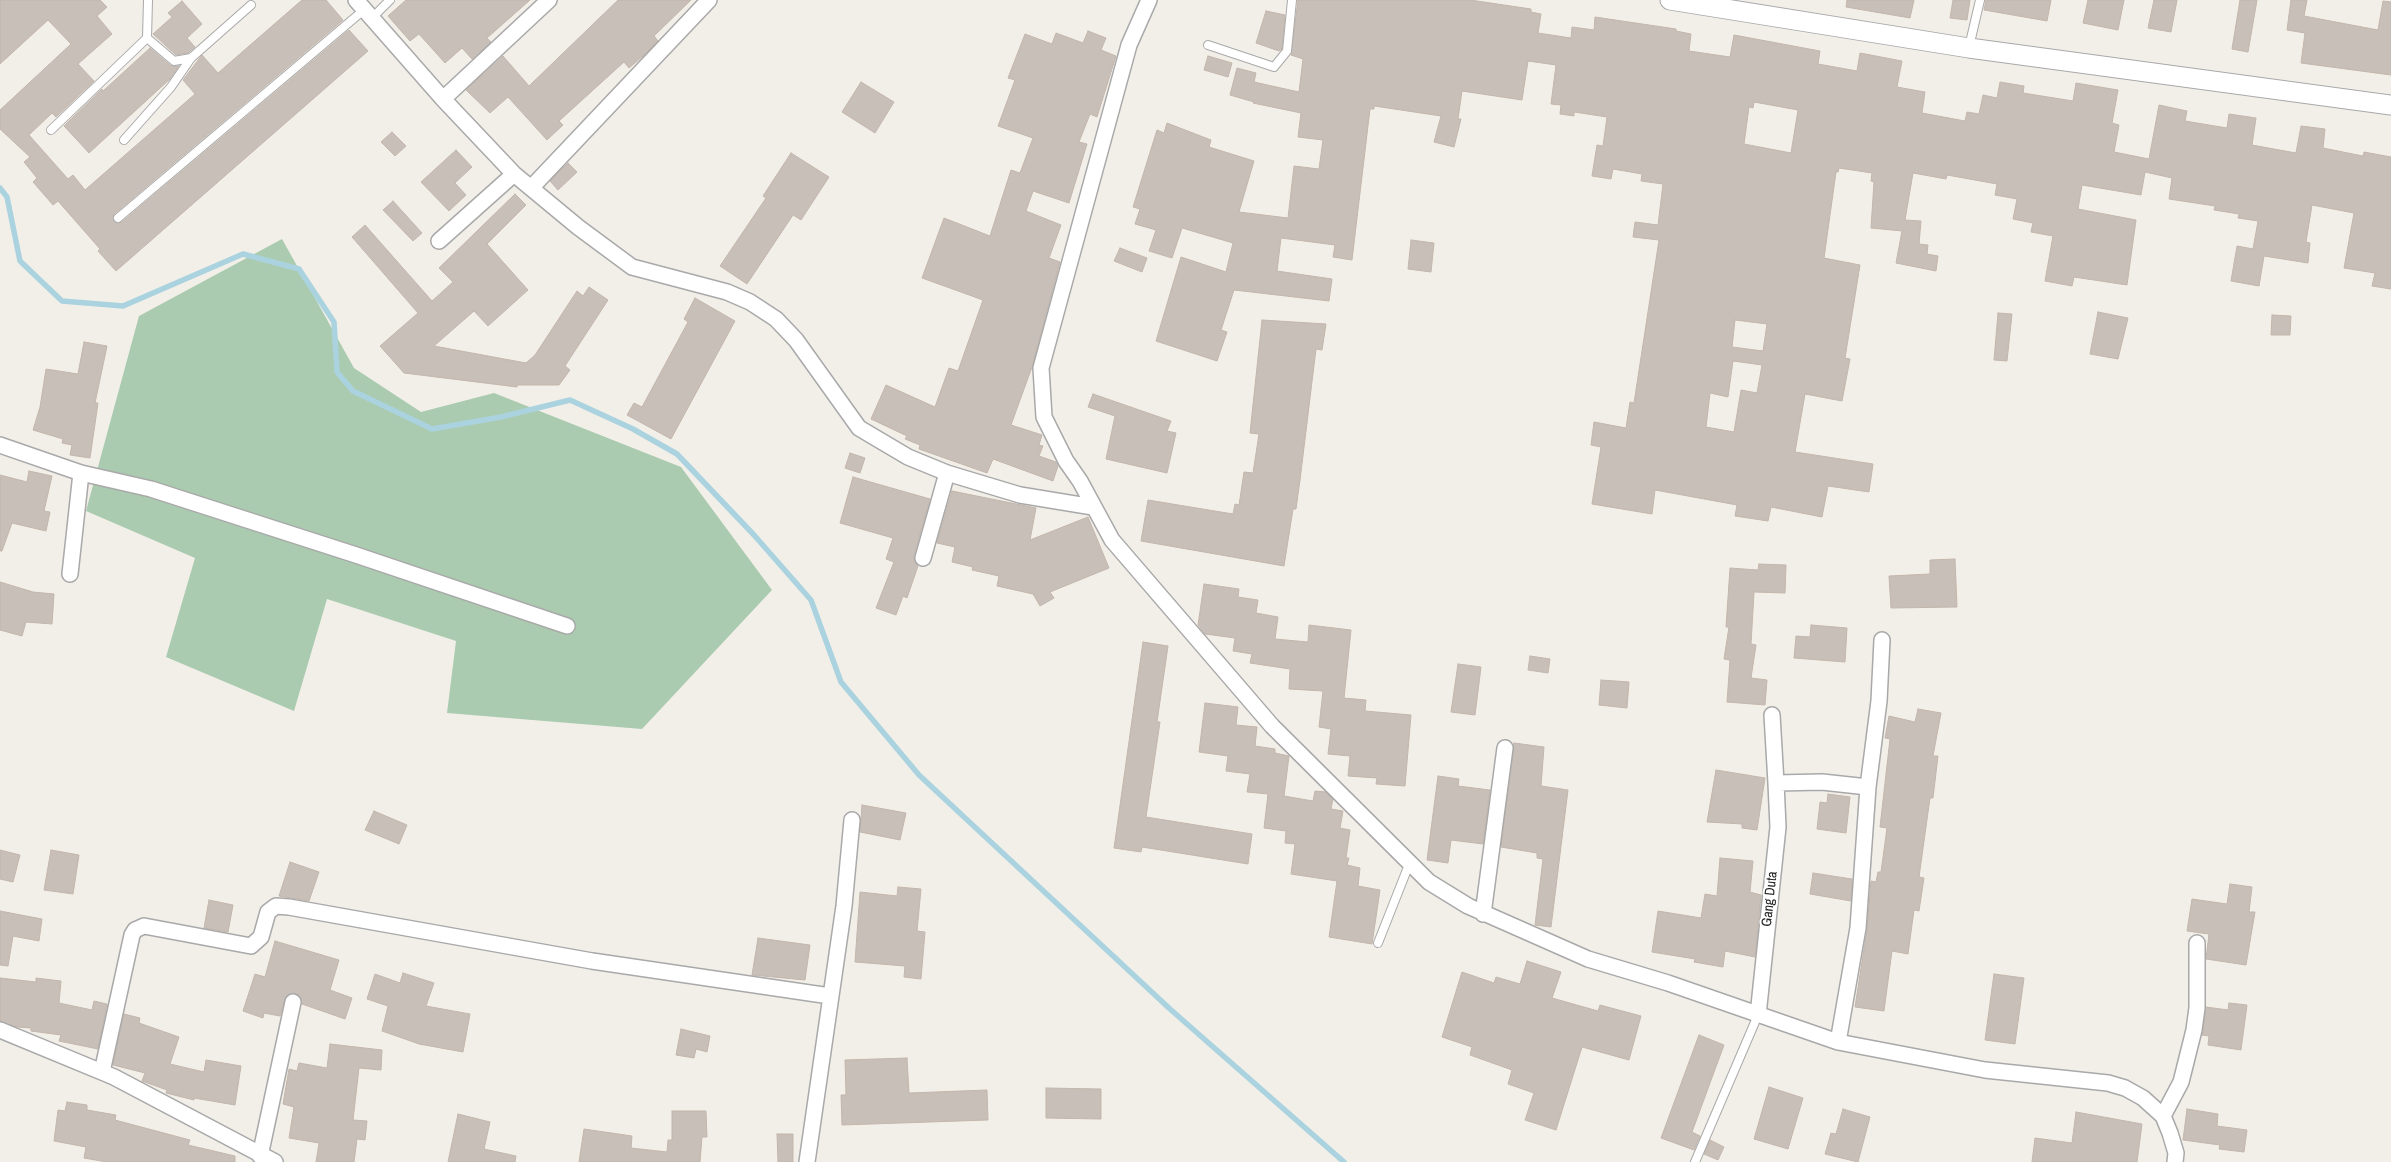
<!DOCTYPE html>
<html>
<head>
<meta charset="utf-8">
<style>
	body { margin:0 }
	canvas { display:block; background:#f2efe9 }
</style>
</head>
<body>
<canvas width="2391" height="1162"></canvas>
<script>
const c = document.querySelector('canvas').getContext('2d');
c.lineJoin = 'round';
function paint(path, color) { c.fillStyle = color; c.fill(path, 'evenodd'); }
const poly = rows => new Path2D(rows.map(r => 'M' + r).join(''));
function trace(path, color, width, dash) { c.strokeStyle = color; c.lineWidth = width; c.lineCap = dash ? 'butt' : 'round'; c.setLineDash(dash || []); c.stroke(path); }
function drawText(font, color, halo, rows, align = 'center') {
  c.font = font + ' "Archivo Narrow",sans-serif'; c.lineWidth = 4; c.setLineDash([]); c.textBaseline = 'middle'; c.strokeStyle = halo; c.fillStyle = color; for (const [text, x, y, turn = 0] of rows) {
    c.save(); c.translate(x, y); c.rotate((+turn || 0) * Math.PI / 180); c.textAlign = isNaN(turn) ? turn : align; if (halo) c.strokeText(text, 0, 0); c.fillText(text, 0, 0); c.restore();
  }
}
paint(poly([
	[282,239,354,368,421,412,494,393,681,467,772,590,642,729,447,713,456,641,327,599,294,711,166,657,195,558,86,511,139,316]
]), '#aacbaf');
trace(poly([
	[0,188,7,197,20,261,62,301,123,306,243,254,299,269,334,322,337,372,353,391,432,429,501,417,570,400,633,429,677,454,754,535,811,600,841,682,919,775,1170,1009,1344,1162]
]), '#aad3df', 5.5);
const building = poly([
	[0,0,100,0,107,7,97,16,112,34,78,64,94,81,56,117,52,113,29,135,68,179,73,175,85,190,195,94,183,80,202,55,218,73,302,0,326,0,343,20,114,214,113,219,117,223,122,222,349,30,368,51,116,271,98,251,100,249,58,201,53,205,33,182,37,178,24,162,30,157,0,129,0,110,71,44,48,20,0,64,0,0],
	[406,0,530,0,487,38,491,42,472,59,462,48,445,63,419,34,410,41,388,16,406,0],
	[618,0,691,0,654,36,658,41,643,56,629,68,624,62,559,121,563,125,547,140,508,97,490,113,466,90,503,56,529,86,618,0],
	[1298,0,1470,0,1531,9,1531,12,1541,14,1538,33,1571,38,1572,27,1594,30,1595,17,1676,29,1676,31,1691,34,1689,51,1730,57,1734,35,1820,51,1818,64,1857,71,1860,53,1902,61,1897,87,1925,92,1922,113,1965,121,1967,112,1979,114,1983,95,1997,98,2000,82,2024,86,2023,93,2073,101,2076,83,2118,90,2112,123,2119,125,2114,152,2149,159,2159,105,2187,111,2185,121,2227,128,2229,114,2256,118,2252,145,2296,153,2301,126,2325,129,2323,148,2363,156,2364,152,2391,157,2391,289,2372,286,2375,273,2344,268,2354,213,2312,205,2306,242,2310,243,2308,263,2264,256,2259,286,2231,281,2237,246,2253,249,2258,221,2238,218,2239,214,2214,210,2215,206,2169,199,2172,178,2145,172,2141,195,2082,185,2078,209,2136,220,2127,285,2074,277,2072,286,2045,281,2053,236,2031,232,2033,223,2013,219,2017,199,1995,195,1997,184,1947,175,1946,179,1913,173,1905,220,1921,221,1919,244,1928,245,1927,254,1938,256,1936,271,1896,263,1902,231,1871,228,1874,182,1871,181,1872,173,1839,168,1838,172,1836,172,1824,258,1860,265,1845,358,1850,359,1842,401,1805,394,1795,452,1873,464,1869,492,1828,486,1822,517,1771,507,1768,521,1735,516,1737,505,1655,490,1652,514,1592,504,1601,447,1591,445,1594,422,1626,428,1630,402,1634,403,1659,240,1633,237,1635,222,1658,225,1663,184,1641,181,1642,174,1613,169,1611,179,1592,176,1597,145,1603,146,1607,117,1574,112,1574,116,1560,114,1561,105,1551,104,1556,65,1528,61,1522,100,1462,91,1458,119,1461,119,1454,147,1434,142,1441,116,1374,106,1374,109,1370,109,1352,260,1333,257,1335,245,1281,238,1277,271,1332,279,1329,301,1234,290,1221,330,1227,332,1217,361,1156,341,1181,257,1226,272,1233,243,1182,228,1172,258,1149,251,1156,230,1135,224,1140,209,1133,207,1157,130,1164,133,1167,123,1211,140,1209,147,1254,161,1239,212,1288,218,1294,166,1319,169,1323,140,1298,137,1301,113,1253,103,1254,102,1230,95,1237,68,1256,73,1254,82,1299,92,1303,59,1291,55,1298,0],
	[1754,102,1798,110,1791,153,1744,144,1749,107,1753,108,1754,102],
	[1735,320,1767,324,1763,351,1732,347,1735,320],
	[1733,361,1762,365,1757,393,1741,390,1734,432,1706,427,1710,393,1728,397,1733,361],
	[1847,0,1914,0,1910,18,1846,7,1847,0],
	[1953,0,1970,0,1967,20,1950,18,1953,0],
	[1986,0,2051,0,2047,21,1984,10,1986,0],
	[2088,0,2124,0,2118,30,2083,23,2088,0],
	[2154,0,2177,0,2171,32,2148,28,2154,0],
	[2240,0,2257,0,2248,52,2232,49,2240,0],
	[2291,0,2307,0,2304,16,2378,30,2383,1,2391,2,2391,75,2301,63,2305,33,2287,30,2291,0],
	[182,1,202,24,187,38,195,47,188,53,176,55,153,34,172,17,168,13,182,1],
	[1266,11,1285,15,1282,49,1279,51,1256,43,1266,11],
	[1088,31,1106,38,1101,50,1116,56,1097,117,1090,114,1079,142,1087,144,1069,203,1033,191,1026,211,1061,225,1049,258,1060,262,1032,367,1011,425,1042,435,1039,445,1043,446,1039,456,1056,462,1058,466,1053,481,993,459,987,473,919,449,920,445,905,439,907,436,871,419,886,385,935,407,949,368,958,371,983,300,922,278,944,218,990,236,1011,170,1020,173,1033,138,998,126,1015,80,1008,78,1025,34,1052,44,1056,33,1083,43,1088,31],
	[150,48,171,66,179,66,170,79,89,153,64,126,102,89,103,91,150,48],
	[1208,56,1232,63,1228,77,1204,70,1208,56],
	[861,82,894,102,875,133,842,112,861,82],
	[392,132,406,146,395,156,381,142,392,132],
	[456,150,472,167,455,183,466,195,449,211,421,182,456,150],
	[791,153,829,177,801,220,793,215,747,284,720,266,766,198,763,196,791,153],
	[568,163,577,172,558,190,550,181,568,163],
	[515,194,526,205,487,244,528,290,488,326,474,311,434,346,526,363,535,355,577,291,583,296,589,287,608,300,565,366,570,370,559,385,517,385,517,387,404,373,380,346,418,313,352,237,365,225,432,301,453,282,439,268,515,194],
	[393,201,422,233,413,241,383,210,393,201],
	[1411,240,1434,243,1431,272,1408,269,1411,240],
	[1120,248,1147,258,1142,272,1114,261,1120,248],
	[695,298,735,321,671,439,627,415,634,403,642,407,688,322,684,319,695,298],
	[2098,312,2128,318,2118,359,2090,354,2098,312],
	[1998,313,2012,314,2007,361,1994,360,1998,313],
	[2272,315,2291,316,2290,335,2271,335,2272,315],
	[1262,320,1326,324,1322,350,1316,349,1300,480,1296,509,1293,509,1284,566,1141,541,1148,500,1233,514,1235,504,1239,505,1244,472,1253,473,1259,434,1250,433,1262,320],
	[84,342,107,346,95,403,98,403,90,458,70,455,72,445,62,443,63,439,33,430,40,407,46,369,78,374,84,342],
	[1093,394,1171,421,1167,431,1176,433,1167,473,1106,459,1115,416,1088,407,1093,394],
	[850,453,865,458,860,473,845,468,850,453],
	[29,471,52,476,44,511,50,512,46,531,12,523,2,551,0,551,0,475,27,482,29,471],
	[853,477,930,499,914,555,914,561,918,566,907,598,903,596,896,615,876,608,894,562,886,559,893,538,840,523,853,477],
	[952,491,1036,508,1030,540,1088,517,1109,568,1050,592,1054,598,1040,606,1033,594,997,586,999,576,972,570,973,567,952,562,955,547,937,543,952,491],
	[1955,559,1957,607,1891,608,1889,576,1930,574,1930,560,1955,559],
	[1759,564,1786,565,1785,593,1754,592,1751,644,1756,645,1751,678,1767,680,1765,705,1727,702,1730,660,1724,659,1729,627,1726,627,1730,568,1758,570,1759,564],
	[0,582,33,592,54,594,52,624,26,622,22,636,0,630,0,582],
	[1204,584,1239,589,1238,597,1258,600,1256,613,1278,617,1275,639,1308,642,1309,625,1351,630,1344,698,1366,700,1365,711,1411,715,1405,786,1376,784,1377,778,1348,776,1350,756,1328,754,1331,729,1319,727,1323,691,1289,689,1290,669,1250,663,1252,654,1233,651,1235,638,1205,634,1198,625,1204,584],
	[1811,625,1847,628,1845,662,1794,658,1796,636,1810,637,1811,625],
	[1143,642,1168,646,1157,722,1160,722,1146,817,1252,834,1248,864,1142,847,1141,852,1114,848,1143,642],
	[1530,656,1550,659,1548,673,1528,670,1530,656],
	[1458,664,1481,667,1475,715,1451,712,1458,664],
	[1601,680,1629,682,1627,708,1599,705,1601,680],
	[1205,703,1238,707,1236,725,1257,727,1255,746,1275,749,1275,753,1289,756,1284,796,1313,801,1315,791,1326,792,1333,799,1331,809,1343,811,1340,828,1350,830,1346,858,1349,858,1347,865,1360,868,1358,886,1380,890,1372,944,1329,937,1337,881,1291,874,1295,844,1285,843,1286,831,1264,828,1268,794,1247,792,1250,774,1226,771,1228,756,1199,752,1205,703],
	[1918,709,1941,713,1933,756,1938,756,1933,798,1930,798,1919,877,1924,878,1919,911,1914,910,1908,954,1892,951,1884,1011,1855,1007,1867,930,1871,881,1876,882,1878,872,1881,872,1887,828,1880,827,1890,739,1885,738,1889,716,1915,722,1918,709],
	[1514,743,1544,747,1541,786,1568,790,1551,927,1535,925,1543,859,1537,858,1537,853,1501,847,1514,743],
	[1716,770,1765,778,1757,830,1742,828,1742,824,1707,822,1716,770],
	[1438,776,1459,779,1458,786,1490,790,1483,844,1451,840,1448,863,1427,860,1438,776],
	[1828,794,1850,797,1846,833,1817,829,1820,802,1827,803,1828,794],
	[862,805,906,813,900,840,860,832,862,805],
	[374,811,407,825,399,844,365,830,374,811],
	[0,850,20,855,13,882,0,879,0,850],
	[51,850,79,855,73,894,44,890,51,850],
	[1720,858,1753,861,1750,892,1761,895,1755,957,1725,951,1723,967,1694,962,1695,959,1652,952,1658,911,1701,918,1705,894,1717,896,1720,858],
	[290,862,319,872,309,901,279,896,290,862],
	[1813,873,1852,879,1851,901,1810,894,1813,873],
	[2230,884,2252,887,2249,912,2255,912,2246,965,2206,959,2209,934,2187,931,2192,899,2227,904,2230,884],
	[898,887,921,889,917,931,925,932,921,979,904,977,905,966,855,962,860,892,897,896,898,887],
	[209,900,233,905,228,932,204,928,209,900],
	[0,911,42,919,39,941,13,936,8,966,0,965,0,911],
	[758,938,810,945,805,980,752,975,758,938],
	[275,941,339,960,330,990,352,998,345,1019,302,1004,300,995,294,993,286,996,280,1016,264,1013,263,1018,243,1011,255,974,265,977,275,941],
	[1527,961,1561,972,1552,998,1598,1011,1600,1005,1641,1016,1629,1060,1582,1047,1556,1130,1525,1120,1534,1093,1508,1084,1512,1070,1470,1055,1472,1047,1442,1037,1462,972,1494,983,1496,977,1520,984,1527,961],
	[403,973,434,983,426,1006,470,1014,463,1052,419,1044,382,1031,388,1006,367,999,375,974,400,983,403,973],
	[1994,974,2024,978,2015,1044,1985,1040,1994,974],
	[0,978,36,982,36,978,61,981,59,1003,92,1010,94,1001,107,1004,98,1049,59,1041,61,1035,31,1031,31,1028,17,1027,0,1021,0,978],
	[2229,1003,2247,1005,2241,1050,2208,1045,2209,1036,2202,1035,2206,1007,2228,1010,2229,1003],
	[124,1014,140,1018,139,1023,179,1037,170,1064,204,1072,206,1060,241,1066,235,1105,194,1098,194,1100,166,1093,167,1090,142,1081,145,1073,113,1065,124,1014],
	[681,1029,710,1036,707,1052,696,1049,694,1058,676,1055,681,1029],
	[1699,1035,1724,1045,1692,1132,1700,1136,1694,1150,1661,1138,1699,1035],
	[330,1044,382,1050,381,1070,359,1068,353,1120,367,1121,365,1140,357,1139,354,1162,316,1162,319,1143,289,1138,294,1107,283,1104,289,1069,297,1071,299,1063,327,1068,330,1044],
	[907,1058,909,1093,987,1090,988,1120,842,1125,841,1095,846,1095,845,1060,907,1058],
	[1769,1087,1803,1098,1788,1149,1754,1139,1769,1087],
	[1046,1088,1101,1089,1101,1119,1046,1118,1046,1088],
	[67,1102,87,1105,87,1110,116,1115,115,1120,190,1140,188,1145,235,1156,235,1162,107,1162,84,1158,86,1147,54,1141,58,1110,65,1111,67,1102],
	[1843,1109,1870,1117,1858,1162,1825,1154,1831,1133,1836,1134,1843,1109],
	[2187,1109,2218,1114,2217,1126,2247,1130,2244,1152,2219,1149,2220,1145,2183,1140,2187,1109],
	[672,1111,706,1111,707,1137,702,1137,700,1162,579,1162,584,1129,632,1136,631,1148,667,1152,668,1140,672,1140,672,1111],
	[2076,1112,2142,1124,2137,1162,2032,1162,2035,1138,2072,1143,2076,1112],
	[458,1114,490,1122,484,1149,516,1156,515,1162,448,1162,458,1114],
	[777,1134,793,1134,793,1162,778,1162,777,1134],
	[1710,1140,1724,1147,1718,1160,1704,1154,1710,1140]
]);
paint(building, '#c7bfb8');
trace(building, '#c4b6ab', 1);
const service = poly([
	[148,0,147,38,174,61,191,58],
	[372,18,390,0],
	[1208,45,1274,67,1287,51,1292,0],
	[1969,47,1980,0],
	[51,130,147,38],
	[124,140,171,87,191,58,251,5],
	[118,218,365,9],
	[1378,943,1410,862],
	[1695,1162,1758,1015]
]);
const minor = poly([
	[356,0,443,99,514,174,578,227,632,267,727,292,750,302,776,319,796,340,859,428,908,457,947,473,1020,495,1093,507],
	[1149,0,1129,45,1041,368,1044,417,1066,461,1080,481,1112,540,1272,726,1429,882,1468,906,1588,959,1668,983,1838,1042,1985,1070,2108,1083,2125,1088,2143,1098,2163,1116,2170,1133,2176,1153,2175,1162],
	[443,99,549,0],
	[531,188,709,0],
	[439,241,514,174],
	[0,445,81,473,151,489,356,555,567,626],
	[923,558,947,473],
	[70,574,81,473],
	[1772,715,1776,783,1822,782,1868,787],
	[1483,914,1505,748],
	[1758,1015,1778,827,1776,783],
	[0,1030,114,1077,275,1162],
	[1838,1042,1858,928,1868,787,1879,701,1882,640],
	[102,1072,132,935,135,930,144,926,251,946,261,937,268,912,276,906,289,907,592,961,830,996],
	[2163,1116,2181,1082,2194,1030,2197,1008,2197,943],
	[260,1156,293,1002],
	[807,1162,844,906,852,820]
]);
const tertiary = poly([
	[1670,0,1969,48,2391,105]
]);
trace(service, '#a9a9a9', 10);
trace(minor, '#a9a9a9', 18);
trace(tertiary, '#a9a9a9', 21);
trace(service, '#fff', 8);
trace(minor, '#fff', 15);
trace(tertiary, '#fff', 19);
drawText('14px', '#222', '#fff', [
	["Gang Duta",1770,899,-84]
]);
</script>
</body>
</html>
